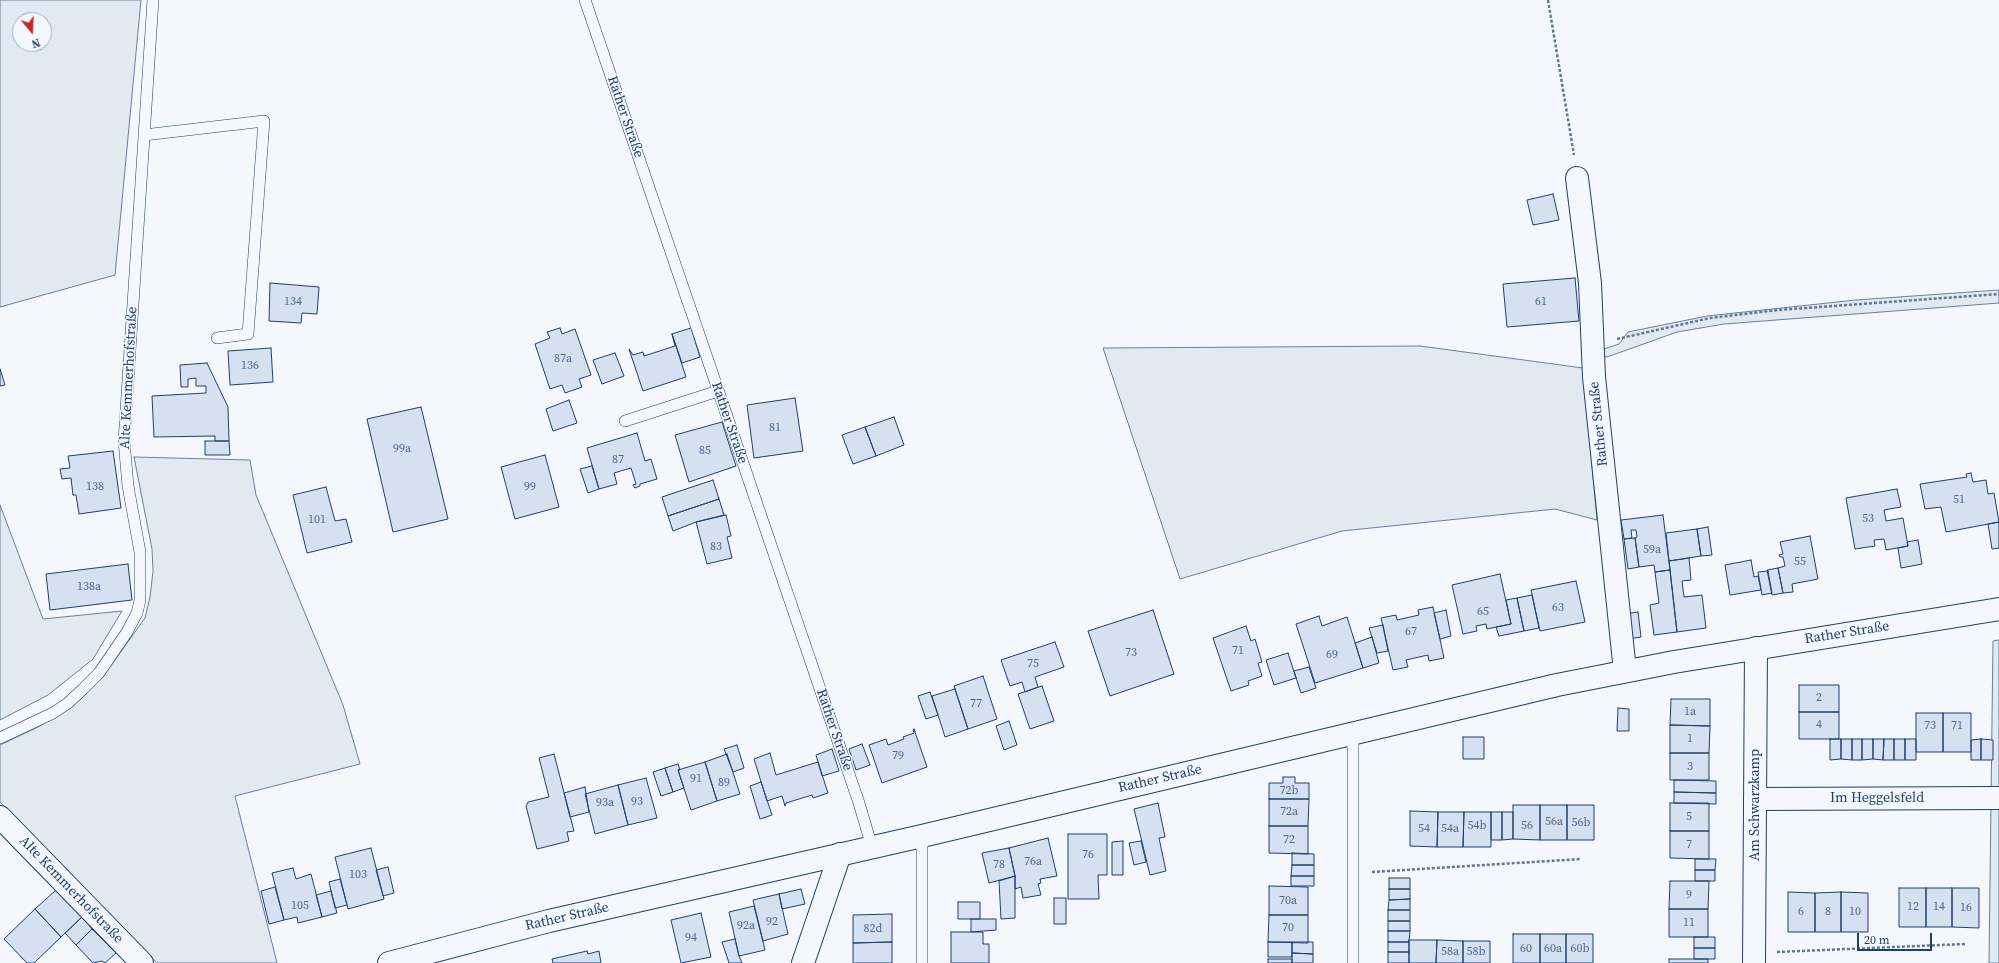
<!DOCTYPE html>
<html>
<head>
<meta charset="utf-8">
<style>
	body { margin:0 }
	#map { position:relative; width:1999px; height:963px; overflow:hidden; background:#f4f7fb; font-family:"Source Serif 4",serif }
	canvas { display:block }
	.north { position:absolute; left:12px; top:12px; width:40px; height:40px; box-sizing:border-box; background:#f4f7fb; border:1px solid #9eadc5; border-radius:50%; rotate:161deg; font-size:11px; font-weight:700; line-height:16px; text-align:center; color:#1d3f73 }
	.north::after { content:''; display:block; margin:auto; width:14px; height:18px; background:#c62828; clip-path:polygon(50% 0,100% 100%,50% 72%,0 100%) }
	.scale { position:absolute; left:1857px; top:933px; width:75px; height:18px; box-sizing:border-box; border:2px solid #1d3f73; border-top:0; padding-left:5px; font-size:12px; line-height:14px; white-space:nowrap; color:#1d3f73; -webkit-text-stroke:3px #f4f7fb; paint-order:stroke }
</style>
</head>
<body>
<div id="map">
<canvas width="1999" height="963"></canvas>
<div class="north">N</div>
<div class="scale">20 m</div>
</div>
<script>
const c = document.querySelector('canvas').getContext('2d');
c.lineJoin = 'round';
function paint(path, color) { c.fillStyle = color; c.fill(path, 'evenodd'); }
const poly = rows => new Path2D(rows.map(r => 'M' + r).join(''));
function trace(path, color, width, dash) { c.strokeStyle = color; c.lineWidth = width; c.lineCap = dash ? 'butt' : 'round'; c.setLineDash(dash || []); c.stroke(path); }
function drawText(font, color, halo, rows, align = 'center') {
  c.font = font + ' "Source Serif 4",serif'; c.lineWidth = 3; c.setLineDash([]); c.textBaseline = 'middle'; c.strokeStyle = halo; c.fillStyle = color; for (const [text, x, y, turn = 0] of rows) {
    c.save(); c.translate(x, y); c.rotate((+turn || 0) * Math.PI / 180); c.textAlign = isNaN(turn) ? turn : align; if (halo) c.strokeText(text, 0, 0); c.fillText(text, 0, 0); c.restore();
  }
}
const green = poly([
	[0,0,141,0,115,275,0,307,0,0],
	[20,20,44,20,44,44,20,44,20,20],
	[1999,290,1999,303,1724,324,1677,332,1607,357,1599,355,1604,349,1619,344,1628,332,1707,316,1856,300,1999,290],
	[1420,346,1583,368,1597,520,1555,509,1342,531,1180,579,1103,348,1420,346],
	[134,457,250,460,256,495,343,705,360,764,235,796,277,963,157,963,0,802,0,745,38,727,73,706,102,678,145,618,150,597,153,571,152,549,134,457],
	[0,505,43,619,122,611,93,659,48,695,0,720,0,505],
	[1999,640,1999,963,1989,963,1993,641,1999,640]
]);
paint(green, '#e3e9f0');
trace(green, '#687fa3', 1);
const building = poly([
	[1553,194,1559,220,1533,225,1527,200,1553,194],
	[1575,278,1579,321,1507,327,1503,284,1575,278],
	[270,283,319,287,317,314,302,313,301,323,269,321,270,283],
	[560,328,562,334,575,329,591,375,579,379,582,387,565,393,562,385,550,389,535,344,550,338,547,332,560,328],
	[691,328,700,357,682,363,672,334,691,328],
	[672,334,686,377,643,391,629,349,633,355,643,352,644,356,675,346,672,334],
	[271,348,273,382,230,385,228,351,271,348],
	[615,353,624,376,602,384,593,360,615,353],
	[207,363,228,407,229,441,215,441,215,436,154,437,152,396,206,393,206,386,196,386,196,378,188,379,188,387,181,387,180,365,207,363],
	[0,369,5,385,0,386,0,369],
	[795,398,803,451,754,458,747,405,795,398],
	[569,400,577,423,553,431,546,409,569,400],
	[421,407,448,519,393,532,367,419,421,407],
	[894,417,904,445,876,456,865,427,894,417],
	[722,422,736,466,689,482,675,435,722,422],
	[865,427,876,456,853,464,842,435,865,427],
	[637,433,645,461,651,459,657,479,640,484,640,486,635,488,633,485,636,484,631,468,614,473,617,484,599,489,587,448,637,433],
	[205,441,229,441,230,455,205,455,205,441],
	[113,451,121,508,79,514,76,495,73,495,71,478,62,479,60,469,70,468,68,456,113,451],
	[545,455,559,507,515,519,501,467,545,455],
	[592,466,599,489,588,493,580,469,592,466],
	[1971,473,1973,482,1986,480,1988,494,1994,493,1999,522,1946,532,1941,507,1925,509,1920,484,1967,477,1966,474,1971,473],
	[713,480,719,499,668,516,662,497,713,480],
	[326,487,335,521,346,519,352,542,307,553,293,495,326,487],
	[1897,489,1901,507,1884,510,1886,521,1903,518,1908,546,1886,550,1884,539,1874,540,1875,546,1855,549,1846,498,1897,489],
	[719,499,724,515,696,522,673,531,668,516,719,499],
	[726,515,731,536,727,537,732,558,707,564,696,522,726,515],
	[1663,515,1670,570,1655,572,1654,565,1639,567,1635,538,1637,537,1636,530,1631,530,1632,538,1624,539,1621,520,1663,515],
	[1999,522,1999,548,1992,549,1988,524,1999,522],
	[1708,527,1712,555,1701,556,1697,529,1708,527],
	[1697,529,1701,556,1669,561,1666,533,1697,529],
	[1810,536,1818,579,1792,584,1793,592,1783,593,1778,568,1785,566,1783,557,1780,557,1779,555,1783,554,1780,542,1810,536],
	[1635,538,1639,567,1628,569,1624,539,1635,538],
	[1918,540,1922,564,1901,568,1898,548,1908,546,1907,542,1918,540],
	[1689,558,1691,580,1682,581,1684,597,1702,595,1706,628,1677,632,1669,561,1689,558],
	[1751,560,1754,577,1758,576,1761,590,1730,595,1725,565,1751,560],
	[128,564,132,600,50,610,46,574,128,564],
	[1778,568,1783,593,1772,595,1767,570,1778,568],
	[1670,570,1677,632,1654,635,1650,605,1659,603,1655,572,1670,570],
	[1768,571,1772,593,1762,595,1758,572,1768,571],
	[1500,574,1511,624,1487,629,1486,624,1476,626,1477,631,1463,634,1452,585,1500,574],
	[1576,581,1585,622,1540,631,1531,590,1576,581],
	[1532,595,1539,628,1524,631,1517,598,1532,595],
	[1517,598,1524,631,1499,636,1496,627,1511,624,1506,600,1517,598],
	[1433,607,1444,658,1429,661,1428,655,1406,660,1408,667,1393,670,1381,618,1396,615,1397,620,1419,615,1418,610,1433,607],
	[1153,610,1174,674,1110,696,1088,631,1153,610],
	[1446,610,1451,636,1440,639,1434,613,1446,610],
	[1638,612,1641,637,1628,639,1625,614,1638,612],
	[1319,616,1322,626,1347,617,1363,668,1315,683,1296,624,1319,616],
	[1383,625,1388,651,1377,653,1369,628,1383,625],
	[1246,626,1251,641,1255,639,1262,662,1258,663,1262,676,1248,681,1249,685,1231,691,1213,638,1246,626],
	[1372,637,1379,663,1363,668,1355,643,1372,637],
	[1055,642,1064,667,1035,677,1038,687,1025,692,1022,682,1010,686,1001,660,1055,642],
	[1288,653,1296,678,1274,685,1266,660,1288,653],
	[1309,667,1316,688,1301,693,1294,671,1309,667],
	[983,676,997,719,968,729,954,686,983,676],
	[1799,685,1839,685,1839,712,1799,712,1799,685],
	[1042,686,1054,721,1030,729,1018,694,1042,686],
	[955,689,968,729,945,737,932,696,955,689],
	[930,692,938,715,926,719,918,696,930,692],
	[1671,699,1710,699,1710,726,1670,725,1671,699],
	[1618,708,1629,709,1629,731,1617,731,1618,708],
	[1799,712,1839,712,1839,739,1799,739,1799,712],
	[1916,713,1943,713,1943,752,1916,752,1916,713],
	[1943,713,1971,713,1971,752,1943,752,1943,713],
	[1009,721,1017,745,1004,750,996,726,1009,721],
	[1670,725,1710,726,1709,753,1670,753,1670,725],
	[914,729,927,767,882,783,869,745,886,739,888,745,904,739,903,737,914,733,913,730,914,729],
	[1463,737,1484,737,1484,759,1463,759,1463,737],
	[1830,739,1841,739,1841,759,1830,760,1830,739],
	[1841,739,1852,739,1852,760,1841,759,1841,739],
	[1852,739,1862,739,1862,760,1852,760,1852,739],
	[1862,739,1873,739,1873,759,1862,760,1862,739],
	[1873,739,1884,739,1883,760,1873,759,1873,739],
	[1884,739,1894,739,1894,760,1883,760,1884,739],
	[1894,739,1905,739,1905,760,1894,760,1894,739],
	[1905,739,1916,739,1916,760,1905,760,1905,739],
	[1981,739,1993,740,1993,760,1981,760,1981,739],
	[1981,739,1981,760,1971,760,1971,740,1981,739],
	[862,744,870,765,856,770,849,749,862,744],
	[737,745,744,768,733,772,724,749,737,745],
	[832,749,839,771,822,776,816,755,832,749],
	[770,753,776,775,818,762,828,793,813,798,812,795,786,803,785,806,782,796,767,801,754,759,770,753],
	[1670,753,1709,753,1709,780,1670,780,1670,753],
	[554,754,574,831,567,832,569,841,537,849,526,806,528,802,549,797,539,758,554,754],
	[727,754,740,794,717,801,705,762,727,754],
	[705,762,717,801,691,810,678,770,705,762],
	[678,764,680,770,678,770,684,788,673,792,665,768,678,764],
	[665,768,673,792,661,796,653,772,665,768],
	[1283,777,1295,777,1295,783,1309,783,1309,799,1269,799,1269,783,1283,783,1283,777],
	[646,778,657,818,628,825,618,785,646,778],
	[1674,780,1716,781,1716,793,1674,792,1674,780],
	[761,782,772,815,760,819,750,786,761,782],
	[618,785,628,825,595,834,585,794,618,785],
	[585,787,589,812,570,817,564,793,585,787],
	[1674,792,1716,793,1716,804,1674,803,1674,792],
	[1269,799,1309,799,1308,826,1269,826,1269,799],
	[1158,803,1165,837,1159,838,1166,871,1150,875,1134,809,1158,803],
	[1670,803,1709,803,1709,831,1670,831,1670,803],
	[1513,805,1540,805,1540,840,1513,839,1513,805],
	[1540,805,1567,805,1567,840,1540,840,1540,805],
	[1567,805,1594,805,1594,840,1567,840,1567,805],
	[1410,811,1438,812,1437,847,1410,846,1410,811],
	[1438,812,1464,812,1463,847,1437,847,1438,812],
	[1464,812,1491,812,1491,847,1463,847,1464,812],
	[1491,812,1502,812,1502,840,1491,840,1491,812],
	[1502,812,1513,812,1513,839,1502,840,1502,812],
	[1269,826,1308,826,1308,854,1269,853,1269,826],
	[1670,831,1709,831,1709,859,1670,858,1670,831],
	[1068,834,1107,834,1107,875,1098,875,1099,899,1068,899,1068,834],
	[1048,838,1057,876,1040,879,1041,883,1038,884,1041,895,1023,898,1021,887,1015,889,1015,876,1009,848,1048,838],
	[1123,841,1123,875,1112,875,1112,842,1123,841],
	[1141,841,1146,862,1134,865,1129,843,1141,841],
	[371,848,384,899,348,909,335,857,371,848],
	[1009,848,1015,876,989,883,982,853,1009,848],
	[1292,853,1314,854,1314,865,1292,865,1292,853],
	[1695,859,1716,859,1715,870,1695,870,1695,859],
	[1292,865,1314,865,1314,876,1291,876,1292,865],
	[388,867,394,893,383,896,376,870,388,867],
	[293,868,296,879,311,874,322,917,298,923,297,917,284,920,272,873,293,868],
	[1695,870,1715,870,1715,881,1695,881,1695,870],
	[1015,876,1015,918,1001,919,999,881,1015,876],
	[1291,876,1314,876,1314,886,1291,886,1291,876],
	[1389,878,1410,878,1410,889,1389,889,1389,878],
	[340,879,347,905,335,908,329,882,340,879],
	[1670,881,1709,881,1708,909,1669,909,1670,881],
	[1269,886,1308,887,1308,915,1269,915,1269,886],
	[275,887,284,920,269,924,261,891,275,887],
	[1899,888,1926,888,1926,927,1899,927,1899,888],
	[1926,888,1952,888,1952,927,1926,927,1926,888],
	[1952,888,1979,888,1979,928,1952,927,1952,888],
	[801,889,805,904,782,909,779,894,801,889],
	[1389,889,1410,889,1410,899,1389,900,1389,889],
	[56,890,82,917,61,937,35,909,56,890],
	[331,891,337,913,322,917,316,895,331,891],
	[1788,892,1815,893,1815,932,1788,932,1788,892],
	[1841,892,1868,893,1868,932,1841,932,1841,892],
	[1841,892,1841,932,1815,932,1815,893,1841,892],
	[779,894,788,934,763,941,753,900,779,894],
	[1054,898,1066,898,1066,924,1054,924,1054,898],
	[1410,899,1410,910,1388,910,1389,900,1410,899],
	[958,902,980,902,980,919,958,919,958,902],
	[754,906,765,950,739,956,729,912,754,906],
	[35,909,61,937,34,963,27,963,4,939,35,909],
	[1669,909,1708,909,1708,937,1669,937,1669,909],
	[1388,910,1410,910,1410,921,1388,921,1388,910],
	[701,913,711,957,681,963,671,920,701,913],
	[892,914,892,942,853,943,853,915,892,914],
	[1269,915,1308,915,1308,943,1268,942,1269,915],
	[82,917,92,929,76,945,65,933,82,917],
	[971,919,996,919,996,930,971,932,971,919],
	[1388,921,1410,921,1410,931,1388,931,1388,921],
	[92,929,116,953,105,963,102,961,93,963,76,945,92,929],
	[1388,931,1410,931,1409,942,1388,942,1388,931],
	[951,932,983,932,983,944,989,944,989,963,951,963,951,932],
	[1513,934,1540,934,1540,963,1513,963,1513,934],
	[1540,934,1566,934,1566,963,1540,963,1540,934],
	[1566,934,1593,934,1593,963,1566,963,1566,934],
	[1694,937,1715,937,1715,948,1694,948,1694,937],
	[735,939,739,956,742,963,729,963,722,942,735,939],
	[1409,940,1437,940,1436,963,1409,963,1409,940],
	[1437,940,1463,941,1463,963,1436,963,1437,940],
	[1463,941,1490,941,1490,963,1463,963,1463,941],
	[892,942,892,963,853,963,853,943,892,942],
	[1268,942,1292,942,1292,957,1268,957,1268,942],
	[1292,942,1313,942,1313,954,1292,953,1292,942],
	[1388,942,1409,942,1409,952,1388,952,1388,942],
	[1694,948,1715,948,1715,959,1694,959,1694,948],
	[587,951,588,954,599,951,601,963,553,963,552,959,587,951],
	[1388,952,1409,952,1409,963,1388,963,1388,952],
	[1292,953,1313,954,1313,963,1292,963,1292,953],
	[1268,959,1292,959,1292,963,1268,963,1268,959],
	[1669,959,1708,959,1708,963,1669,963,1669,959]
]);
paint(building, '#d5e0f0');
trace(building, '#1d3f73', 1);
const lane = poly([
	[585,0,859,803,872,847],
	[144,135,264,121,248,334,217,338],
	[625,421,718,391],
	[1353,733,1353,963],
	[0,738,53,713,68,703,83,689,99,673,127,632,137,613,140,600,140,552,128,486,124,441,153,0],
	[922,836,922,963]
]);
const street = poly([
	[1577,178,1590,283,1594,377,1625,671],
	[1755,799,1999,798],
	[0,817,142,963],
	[803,963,840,854],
	[1754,963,1756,648]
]);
const secondary = poly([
	[389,963,549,921,922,836,1557,685,1674,662,1999,609]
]);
trace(lane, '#1d3f73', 12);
trace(street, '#1d3f73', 24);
trace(secondary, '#1d3f73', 24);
trace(poly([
	[1548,0,1574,155],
	[1617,339,1710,318,1778,310,1999,294],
	[1372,872,1581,859],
	[1777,952,1965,944]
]), '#5e769c', 2.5, [3, 2]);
trace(lane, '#f4f7fb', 11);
trace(street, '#f4f7fb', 22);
trace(secondary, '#f4f7fb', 22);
drawText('12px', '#4b6792', null, [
	["134",293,302],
	["61",1541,302],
	["87a",563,359],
	["136",250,366],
	["81",775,428],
	["99a",402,449],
	["85",705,451],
	["87",618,460],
	["138",95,487],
	["99",530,487],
	["51",1959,500],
	["53",1868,519],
	["101",317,520],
	["83",716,547],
	["59a",1652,550],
	["55",1800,562],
	["138a",89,587],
	["63",1558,608],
	["65",1483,612],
	["67",1411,632],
	["71",1238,651],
	["73",1131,653],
	["69",1332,655],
	["75",1033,664],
	["2",1819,698],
	["77",976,704],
	["1a",1690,712],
	["4",1819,725],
	["73",1930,726],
	["71",1957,726],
	["1",1690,739],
	["79",898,756],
	["3",1690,767],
	["91",696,779],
	["89",724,783],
	["72b",1289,791],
	["93",637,802],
	["93a",605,803],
	["72a",1289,812],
	["5",1689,817],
	["56a",1554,822],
	["56b",1581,823],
	["54b",1477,826],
	["56",1527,826],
	["54",1424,829],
	["54a",1450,829],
	["72",1289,840],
	["7",1689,845],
	["76",1088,855],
	["76a",1033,862],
	["78",999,865],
	["103",358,875],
	["9",1689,895],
	["70a",1288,901],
	["105",300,906],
	["12",1913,907],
	["14",1939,907],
	["16",1966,908],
	["6",1801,912],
	["8",1828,912],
	["10",1855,912],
	["92",772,922],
	["11",1689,923],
	["92a",746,926],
	["70",1288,928],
	["82d",873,929],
	["94",691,938],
	["60",1526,949],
	["60a",1553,949],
	["60b",1580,949],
	["58a",1450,952],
	["58b",1476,952]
]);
drawText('14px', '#1d3f73', '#f4f7fb', [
	["Rather Straße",625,117,71],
	["Alte Kemmerhofstraße",129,378,-87],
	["Rather Straße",729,423,71],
	["Rather Straße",1599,424,-96],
	["Rather Straße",1847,633,-9],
	["Rather Straße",834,730,71],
	["Rather Straße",1160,779,-13],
	["Im Heggelsfeld",1877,798],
	["Am Schwarzkamp",1755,805,-90],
	["Alte Kemmerhofstraße",71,890,46],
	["Rather Straße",567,917,-13]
]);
</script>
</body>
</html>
